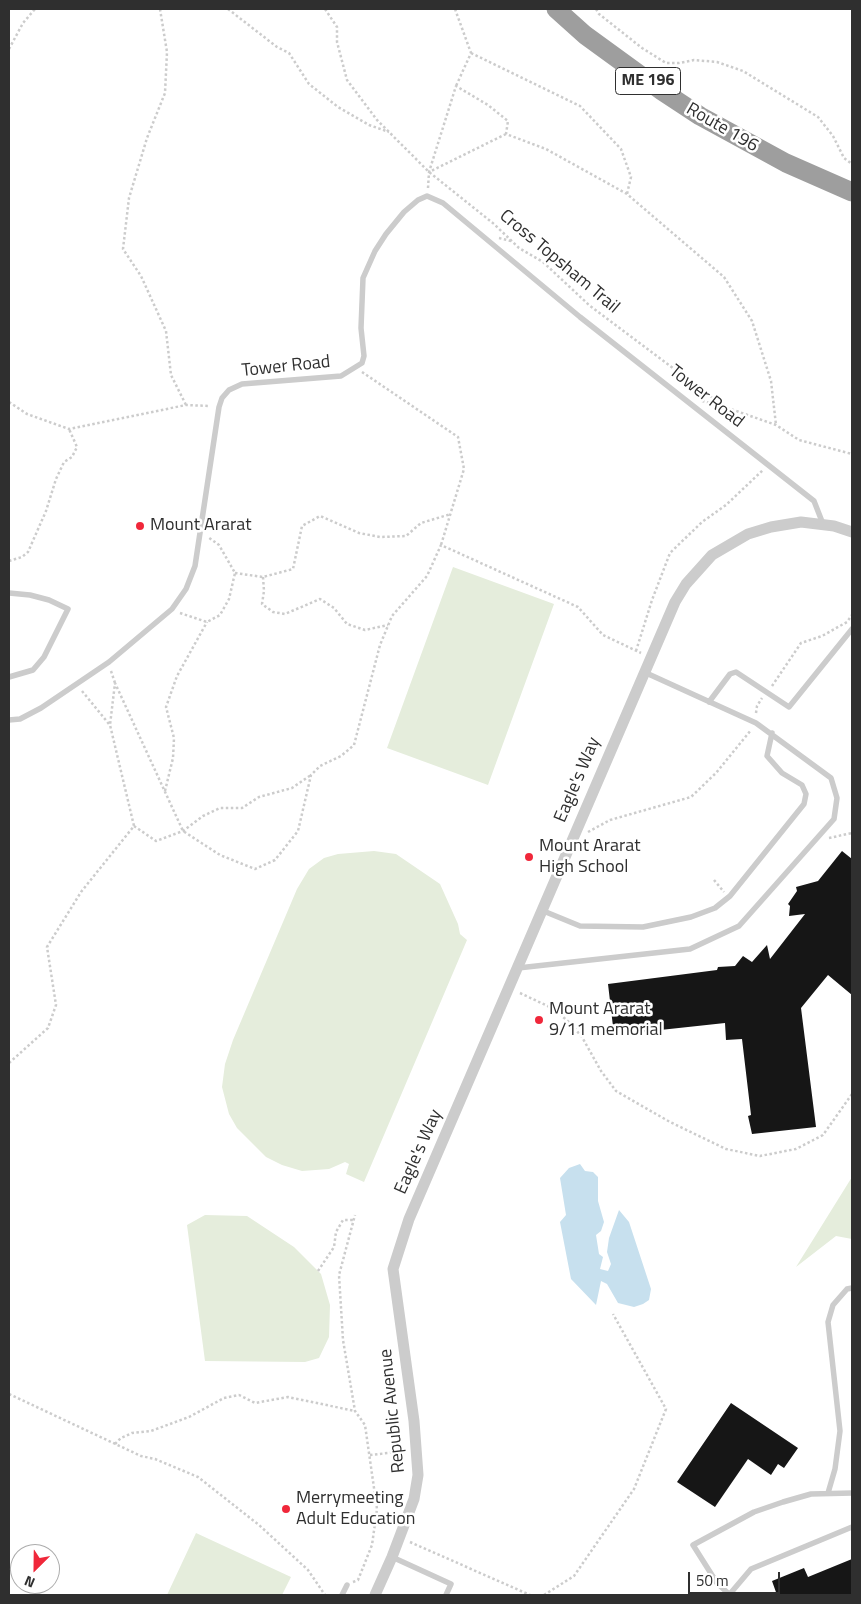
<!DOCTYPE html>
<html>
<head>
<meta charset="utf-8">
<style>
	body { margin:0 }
	#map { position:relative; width:861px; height:1604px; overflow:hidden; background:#fff; font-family:"Titillium Web",sans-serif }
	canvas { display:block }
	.frame { position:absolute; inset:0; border:10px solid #2f2f2f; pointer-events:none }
	.north { position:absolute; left:10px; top:1544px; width:50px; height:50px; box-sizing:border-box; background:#fff; border:1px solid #acacac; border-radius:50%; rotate:203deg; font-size:14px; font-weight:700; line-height:20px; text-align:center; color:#2f2f2f }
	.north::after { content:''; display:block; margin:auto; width:18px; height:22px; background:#f0273a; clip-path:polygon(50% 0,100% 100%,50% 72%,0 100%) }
	.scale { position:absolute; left:688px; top:1572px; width:92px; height:22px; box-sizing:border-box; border:2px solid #2f2f2f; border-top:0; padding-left:6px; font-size:15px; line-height:18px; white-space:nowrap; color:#2f2f2f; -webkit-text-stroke:4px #fff; paint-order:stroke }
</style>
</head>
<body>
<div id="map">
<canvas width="861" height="1604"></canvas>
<div class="frame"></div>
<div class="north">N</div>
<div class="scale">50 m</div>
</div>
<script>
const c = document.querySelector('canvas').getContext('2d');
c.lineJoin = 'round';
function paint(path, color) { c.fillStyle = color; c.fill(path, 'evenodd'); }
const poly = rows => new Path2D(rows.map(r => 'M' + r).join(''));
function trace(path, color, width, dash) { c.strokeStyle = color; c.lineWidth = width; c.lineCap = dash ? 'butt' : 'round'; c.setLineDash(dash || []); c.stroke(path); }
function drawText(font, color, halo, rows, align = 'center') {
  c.font = font + ' "Titillium Web",sans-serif'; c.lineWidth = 5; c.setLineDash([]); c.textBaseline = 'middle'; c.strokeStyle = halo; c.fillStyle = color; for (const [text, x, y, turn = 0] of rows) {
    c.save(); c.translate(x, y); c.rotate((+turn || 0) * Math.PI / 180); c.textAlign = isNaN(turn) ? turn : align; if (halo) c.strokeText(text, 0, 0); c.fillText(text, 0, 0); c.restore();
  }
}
paint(poly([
	[453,567,554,604,488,785,387,748],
	[374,851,396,854,440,884,458,924,460,934,467,940,364,1182,346,1174,349,1164,345,1162,329,1169,302,1171,282,1165,266,1157,237,1128,229,1114,222,1087,225,1064,233,1040,297,889,309,869,324,858,338,854],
	[852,1177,852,1239,836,1236,796,1267],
	[205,1215,247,1216,294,1247,321,1274,330,1305,329,1337,319,1358,305,1362,205,1361,187,1225],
	[196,1533,291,1577,282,1595,167,1595]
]), '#e5eddc');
paint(poly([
	[580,1164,585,1171,593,1172,598,1177,598,1201,604,1222,601,1231,596,1235,599,1254,603,1257,600,1269,608,1271,611,1264,607,1252,609,1238,619,1210,629,1222,651,1289,649,1300,643,1304,634,1307,618,1303,607,1284,601,1281,596,1305,571,1279,560,1222,566,1215,560,1178,569,1168]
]), '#c7e0ee');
paint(poly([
	[842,851,852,859,852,995,828,975,801,1008,816,1127,752,1134,748,1116,751,1115,742,1039,726,1040,725,1023,614,1035,608,984,717,970,718,967,735,966,743,956,752,962,767,945,770,959,805,914,789,916,790,906,788,904,797,891,796,887,818,881],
	[731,1403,798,1448,784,1468,778,1464,771,1475,748,1459,715,1507,677,1482],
	[852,1559,852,1595,777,1595,772,1581,804,1568,808,1577]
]), '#161616');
trace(poly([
	[160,9,167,52,165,93,147,138,129,198,123,249,141,276,166,331,171,375,186,405],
	[228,9,277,47,289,53,309,84,338,107,369,125,389,132],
	[325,9,337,27,337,42,347,80,377,120,429,172,494,224,519,248,543,262,589,305,725,407,776,425,799,440,852,454],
	[455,9,471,53,456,86],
	[596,9,599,14,642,48,666,63,679,63,694,60,717,62,743,71,818,117,833,136,844,158,852,164],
	[9,49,23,23,35,9],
	[471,53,580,106,621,149,631,177,627,194],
	[506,134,429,172,456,86,488,105,508,121,506,134,546,149,627,194,724,277,752,321,771,381,776,425],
	[428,188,429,172],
	[499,238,511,241],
	[362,372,458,437,464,469,441,545],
	[702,401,724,406],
	[9,402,27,414,69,429,186,405,210,406],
	[9,561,22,557,28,552,46,511,56,479,64,462,72,457,77,447,69,429],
	[235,573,263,577,293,569,302,526,320,516,359,533,380,537,406,536,421,523,451,514],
	[263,577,264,591,262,604,273,612,285,614,320,599,334,608,347,624,365,630,388,625],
	[180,613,207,622,220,615,229,599,235,573,219,545,208,537],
	[636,651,652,600,670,553,702,522,726,505,763,470],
	[111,671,115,683],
	[772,686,801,643,822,636,847,622,852,615],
	[82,691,109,724],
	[756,713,757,706,762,698],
	[165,791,173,758,174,738,166,707,177,676,207,622],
	[134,826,156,841,183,831,203,816,220,808,242,808,259,797,292,788,311,775],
	[588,832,610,820,691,797,716,773,751,730],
	[829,838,852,833],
	[714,880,724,892],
	[520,993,554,1009,571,1024,582,1037,601,1071,616,1091,670,1122,726,1149,760,1156,796,1149,823,1135,852,1094],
	[9,1063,48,1028,56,1005,47,947,81,892,134,826,110,725,115,683,183,831,220,855,255,869,275,860,298,831,311,775,320,766,341,756,354,745,380,645,392,616,427,576,441,545,578,607,603,635,641,653],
	[318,1271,334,1247,336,1232,343,1220,354,1220],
	[9,1394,141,1456,155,1459,198,1477,259,1525,308,1570,325,1595],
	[115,1444,121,1438,132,1433,151,1431,189,1417,224,1398,239,1395,255,1403,288,1397,355,1411],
	[370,1455,406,1451],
	[410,1542,530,1595],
	[353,1582,358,1580,372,1545,377,1509,365,1425,355,1411,343,1340,339,1275,355,1215],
	[544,1595,574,1576,634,1489,666,1409,613,1314]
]), '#ccc', 2.5, [2.5, 2.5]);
trace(poly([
	[9,593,30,595,49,600,68,609,44,657,33,670,9,677],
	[709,702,730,674,736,672,789,707,852,629],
	[9,720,20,719,41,708,109,662,172,609,186,589,195,566,219,407,222,398,229,390,242,384,341,376,362,363,364,356,361,328,363,278,375,251,386,234,404,212,418,200,427,196,443,203,580,317,814,501,823,524],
	[541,910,580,926,643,927,691,917,715,908,730,896,804,804,806,794,802,785,782,773,767,756,772,733],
	[518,968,690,949,739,926,834,819,837,798,831,778,756,723,644,672],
	[828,1493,835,1469,840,1431,828,1322,833,1305,847,1289,852,1288],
	[392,1557,451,1584,446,1595],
	[342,1595,347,1585],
	[729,1595,751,1569,852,1527],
	[730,1595,717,1583,693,1545,754,1512,783,1502,811,1494,852,1493]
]), '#ccc', 5.5);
trace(poly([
	[375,1595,392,1557,414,1499,418,1475,414,1421,393,1269,409,1219,675,602,686,584,712,555,748,534,771,527,801,522,834,526,852,532]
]), '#ccc', 11);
trace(poly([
	[556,9,585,35,662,91,700,116,786,163,852,192]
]), '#9e9e9e', 19);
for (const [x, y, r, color] of [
	[140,526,5,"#f0273a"],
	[529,857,5,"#f0273a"],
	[539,1020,5,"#f0273a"],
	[286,1509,5,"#f0273a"]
]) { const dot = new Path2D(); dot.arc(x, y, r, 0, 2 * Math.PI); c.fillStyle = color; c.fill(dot); trace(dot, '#fff', 2); }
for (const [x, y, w] of [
	[648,81,65]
]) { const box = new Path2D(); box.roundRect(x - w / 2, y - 13.5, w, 27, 4); c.fillStyle = '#fff'; c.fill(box); trace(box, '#2f2f2f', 1); }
drawText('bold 16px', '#2f2f2f', null, [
	["ME 196",648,81]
]);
drawText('18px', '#2f2f2f', '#fff', [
	["Route 196",722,128,30],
	["Cross Topsham Trail",559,262,40],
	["Tower Road",286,367,-6],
	["Tower Road",706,397,38],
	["Eagle's Way",578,780,-67],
	["Eagle's Way",419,1152,-66],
	["Republic Avenue",393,1411,-96]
]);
drawText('18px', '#2f2f2f', '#fff', [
	["Mount Ararat",150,526],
	["Mount Ararat",539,847],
	["High School",539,868],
	["Mount Ararat",549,1010],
	["9/11 memorial",549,1031],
	["Merrymeeting",296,1499],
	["Adult Education",296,1520]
], 'left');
</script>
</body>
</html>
